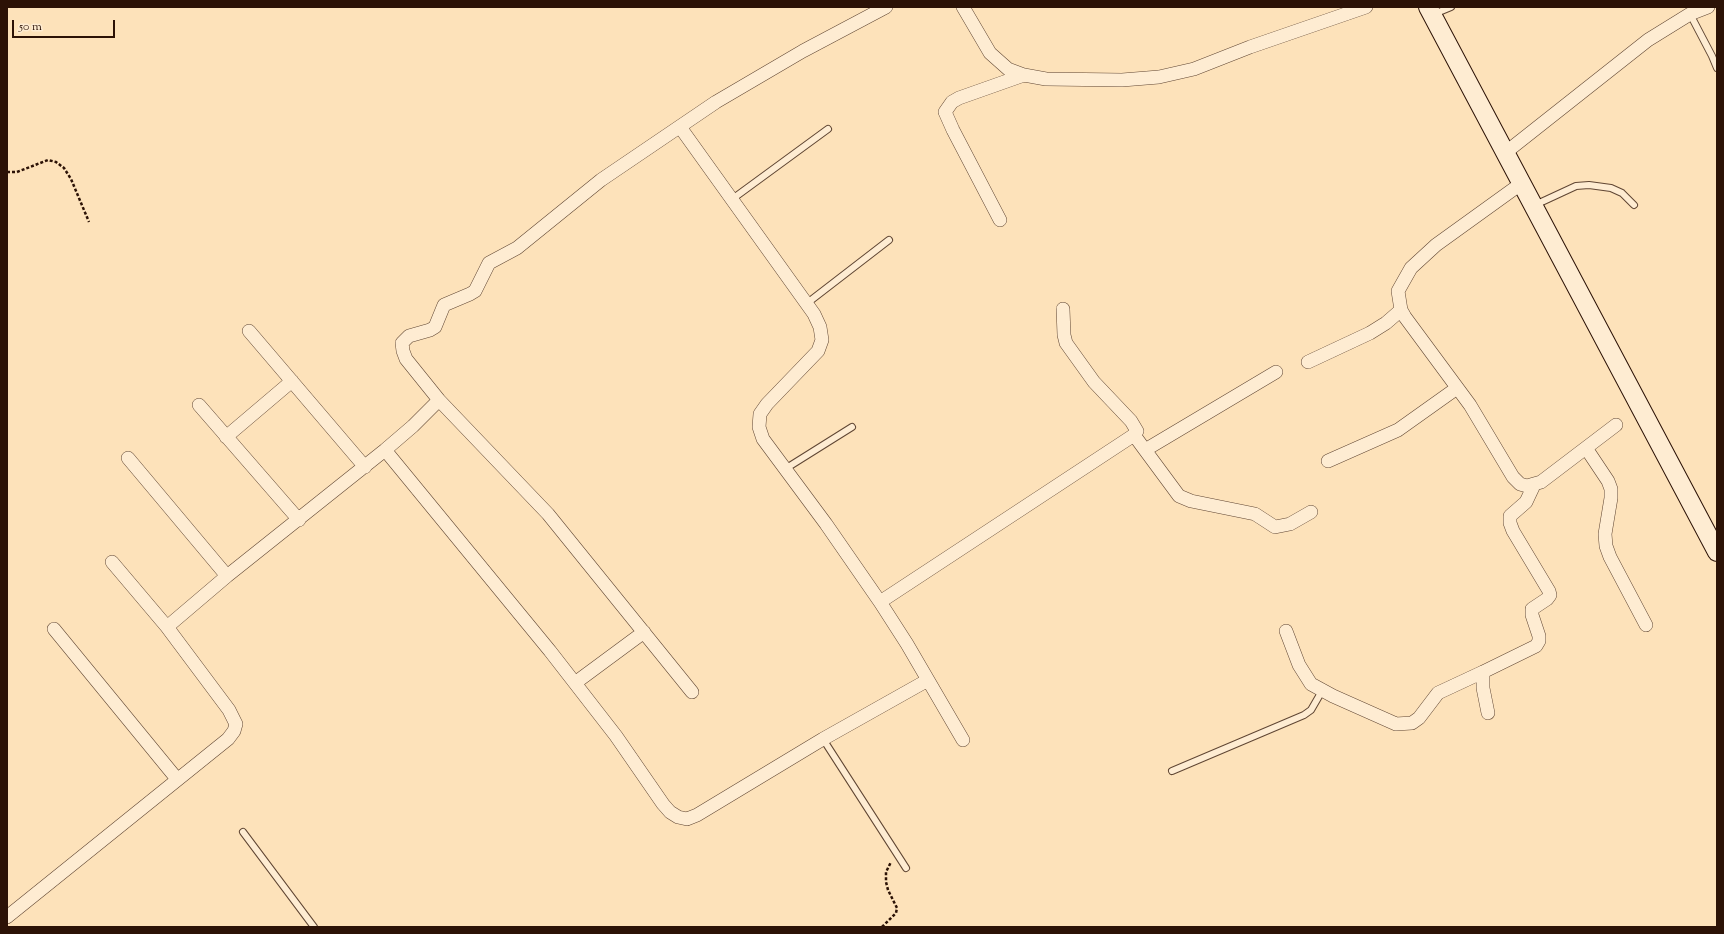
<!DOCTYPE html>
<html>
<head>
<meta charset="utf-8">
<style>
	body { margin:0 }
	#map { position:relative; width:1724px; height:934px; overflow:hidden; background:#fde2ba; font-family:"Sorts Mill Goudy",serif }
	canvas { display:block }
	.frame { position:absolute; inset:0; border:8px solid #2c1206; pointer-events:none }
	.scale { position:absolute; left:12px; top:20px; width:103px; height:18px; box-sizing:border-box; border:2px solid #2c1206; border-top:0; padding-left:5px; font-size:12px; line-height:14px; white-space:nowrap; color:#2c1206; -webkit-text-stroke:3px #feecd2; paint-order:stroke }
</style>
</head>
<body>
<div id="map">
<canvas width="1724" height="934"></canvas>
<div class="frame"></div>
<div class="scale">50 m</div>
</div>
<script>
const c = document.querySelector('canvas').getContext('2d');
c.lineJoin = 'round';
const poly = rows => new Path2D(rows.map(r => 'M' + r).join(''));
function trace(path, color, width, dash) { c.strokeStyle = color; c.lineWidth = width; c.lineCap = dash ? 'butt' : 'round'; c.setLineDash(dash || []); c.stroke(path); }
const lane = poly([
	[1434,14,1451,7],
	[1690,14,1712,56,1717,68],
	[731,200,828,129],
	[1535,205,1576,186,1589,185,1611,188,1622,193,1634,205],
	[806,304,889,240],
	[785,469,852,427],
	[823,739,906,868],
	[1172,771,1304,715,1311,710,1322,691],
	[243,832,314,927]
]);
const street = poly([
	[963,7,990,53,1008,69,1024,75,1046,79,1122,80,1159,77,1194,69,1250,47,1366,7],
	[680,127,814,314,820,327,822,340,818,351,767,404,760,414,759,427,763,439,826,524,880,602,907,644,963,740],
	[1505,153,1648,40,1690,14,1708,7],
	[1522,183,1436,245,1411,268,1398,291,1401,310,1405,317,1470,405,1513,477,1520,484,1527,486,1541,482,1616,425],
	[1000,220,953,130,945,112,952,102,959,98,1024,75],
	[1063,309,1064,335,1066,343,1094,382,1131,421,1137,431,1134,435],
	[249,331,365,467],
	[1308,362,1370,333,1386,323,1401,310],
	[199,405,299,520],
	[226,437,292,381],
	[1586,448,1608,481,1611,489,1611,498,1605,534,1606,546,1610,557,1646,625],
	[385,450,550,651,616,736,663,804,670,812,678,817,687,819,697,815,823,739,928,680],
	[1145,450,1179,496,1191,501,1255,514,1275,527,1290,524,1311,512],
	[128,458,227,576],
	[1328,461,1398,430,1457,388],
	[112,562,167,627],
	[880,602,1134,435,1145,450,1276,372],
	[54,629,177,779],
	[1286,631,1299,665,1311,684,1333,696,1396,724,1412,723,1419,718,1438,693,1483,672],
	[575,683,644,632],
	[692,692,548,514,439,400,406,359,403,351,402,343,409,336,430,330,435,327,444,305,470,294,475,291,489,263,517,248,601,180,716,102,803,51,886,7],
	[1488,713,1483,688,1483,672,1536,646,1539,641,1539,636,1532,615,1532,609,1547,599,1550,595,1549,591,1513,531,1510,523,1510,516,1526,502,1534,485],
	[7,917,228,739,234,731,236,724,229,710,167,627,227,576,385,450,413,426,439,400]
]);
const secondary = poly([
	[1428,7,1717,552]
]);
trace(lane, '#604633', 8);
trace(street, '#604633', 14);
trace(secondary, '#2c1206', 20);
trace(poly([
	[7,172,17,172,48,160,56,162,64,168,71,179,89,222],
	[882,927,896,913,897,908,888,890,886,882,886,872,891,862]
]), '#2c1206', 2.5, [3, 2]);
trace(lane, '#feecd2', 6);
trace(street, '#feecd2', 13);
trace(secondary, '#feecd2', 18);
</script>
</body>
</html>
